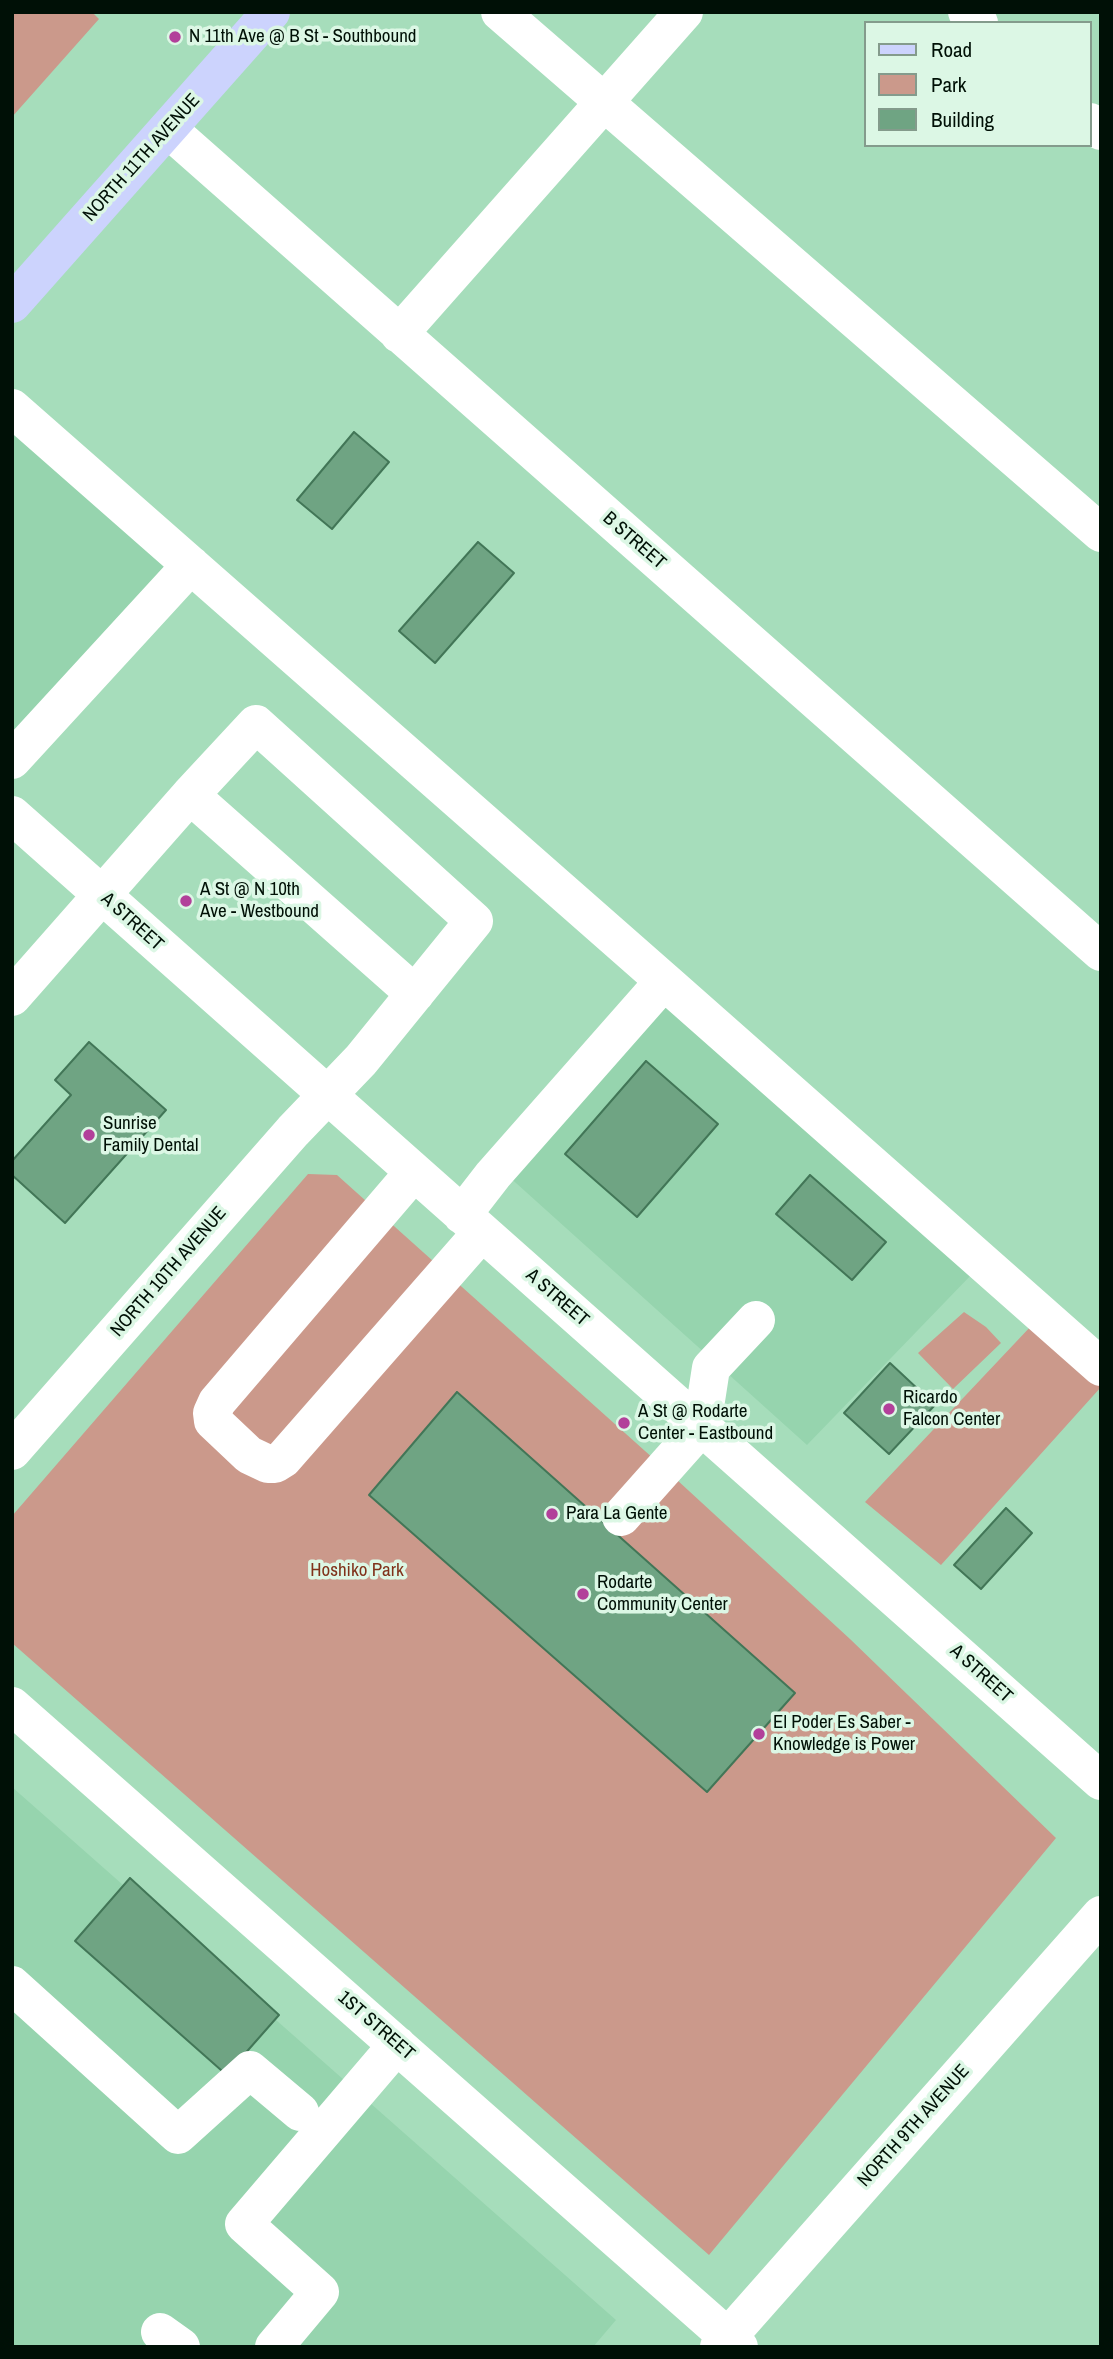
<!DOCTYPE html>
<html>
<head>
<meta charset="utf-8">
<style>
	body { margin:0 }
	#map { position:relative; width:1113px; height:2359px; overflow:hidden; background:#a6ddbb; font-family:"Archivo Narrow",sans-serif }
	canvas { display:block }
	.frame { position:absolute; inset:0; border:14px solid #001006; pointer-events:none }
	.legend { position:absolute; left:864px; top:21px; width:228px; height:126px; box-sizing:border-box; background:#dcf7e5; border:2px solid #849b8c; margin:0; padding:9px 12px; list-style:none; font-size:21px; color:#001006 }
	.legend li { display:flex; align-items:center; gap:14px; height:35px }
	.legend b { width:35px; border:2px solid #849b8c }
</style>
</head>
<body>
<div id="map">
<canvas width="1113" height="2359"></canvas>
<div class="frame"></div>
<ul class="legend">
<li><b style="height:9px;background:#ccd3fd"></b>Road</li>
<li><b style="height:19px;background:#cb998b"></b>Park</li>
<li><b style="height:19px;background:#6fa483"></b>Building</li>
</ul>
</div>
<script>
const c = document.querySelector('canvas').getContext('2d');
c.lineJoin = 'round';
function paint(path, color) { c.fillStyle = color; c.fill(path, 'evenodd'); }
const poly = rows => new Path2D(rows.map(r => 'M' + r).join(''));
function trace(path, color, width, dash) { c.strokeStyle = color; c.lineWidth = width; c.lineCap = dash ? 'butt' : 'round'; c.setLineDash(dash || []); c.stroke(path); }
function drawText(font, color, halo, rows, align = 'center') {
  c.font = font + ' "Archivo Narrow",sans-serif'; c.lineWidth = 7; c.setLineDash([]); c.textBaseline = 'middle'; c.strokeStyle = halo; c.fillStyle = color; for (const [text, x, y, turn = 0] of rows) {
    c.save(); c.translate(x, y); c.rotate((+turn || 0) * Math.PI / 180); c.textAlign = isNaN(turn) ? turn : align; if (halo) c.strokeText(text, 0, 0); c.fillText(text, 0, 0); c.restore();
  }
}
paint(poly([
	[12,428,169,566,12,744],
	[661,998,974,1272,807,1445,506,1174],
	[12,1787,616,2320,593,2347,12,2347]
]), '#96d4ae');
paint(poly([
	[12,12,92,12,99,19,12,117],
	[308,1174,337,1175,664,1468,850,1639,1056,1838,709,2255,12,1643,12,1516],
	[964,1312,986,1327,1001,1343,953,1389,918,1353],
	[1032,1325,1101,1387,941,1565,865,1502]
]), '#cb998b');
const building = poly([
	[354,432,389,462,332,529,297,500,354,432],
	[478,542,514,573,435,663,399,631,478,542],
	[89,1042,166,1110,65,1223,12,1175,12,1161,71,1095,55,1080,89,1042],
	[646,1061,718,1124,637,1217,565,1154,646,1061],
	[810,1175,886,1242,852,1280,776,1214,810,1175],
	[890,1363,935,1405,889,1454,844,1413,890,1363],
	[457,1392,795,1693,707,1792,369,1495,457,1392],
	[1006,1508,1032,1533,981,1589,954,1565,1006,1508],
	[130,1878,279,2015,242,2057,230,2078,75,1941,130,1878]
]);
paint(building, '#6fa483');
trace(building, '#427657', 2);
trace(poly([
	[500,12,1101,533],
	[967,12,979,23],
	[1090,122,1101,131],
	[168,129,1101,952],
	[399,334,684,12],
	[12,408,664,981,493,1175,462,1215],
	[12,760,191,565],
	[190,795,415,994],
	[12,815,1101,1781],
	[664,981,1101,1367],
	[12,997,190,795,256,724,474,921,361,1060,293,1131,12,1451],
	[414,1172,217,1402,212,1413,213,1421,249,1455,268,1464,275,1464,283,1459,482,1232],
	[621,1517,702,1426,711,1368,756,1320],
	[12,1706,739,2347],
	[12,1985,178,2135,250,2070,300,2112],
	[160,2332,181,2347],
	[274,2347,320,2292,244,2224,397,2045],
	[719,2347,1101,1915]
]), '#fff', 38);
trace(poly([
	[12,304,271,12]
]), '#ccd3fd', 38);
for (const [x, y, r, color] of [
	[175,37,7,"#b2409a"],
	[186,901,7,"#b2409a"],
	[89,1135,7,"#b2409a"],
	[889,1409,7,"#b2409a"],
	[624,1423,7,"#b2409a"],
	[552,1514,7,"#b2409a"],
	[583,1594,7,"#b2409a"],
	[759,1734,7,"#b2409a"]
]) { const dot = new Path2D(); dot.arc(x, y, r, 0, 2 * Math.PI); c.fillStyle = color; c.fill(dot); trace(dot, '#dcf7e5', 2.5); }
drawText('19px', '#001006', '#dcf7e5', [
	["N 11th Ave @ B St - Southbound",189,37],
	["A St @ N 10th",200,890],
	["Ave - Westbound",200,912],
	["Sunrise",103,1124],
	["Family Dental",103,1146],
	["Ricardo",903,1398],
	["Falcon Center",903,1420],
	["A St @ Rodarte",638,1412],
	["Center - Eastbound",638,1434],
	["Para La Gente",566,1514],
	["Rodarte",597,1583],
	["Community Center",597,1605],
	["El Poder Es Saber -",773,1723],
	["Knowledge is Power",773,1745]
], 'left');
drawText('19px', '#001006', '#dcf7e5', [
	["NORTH 11TH AVENUE",142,158,-48],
	["B STREET",634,541,41],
	["A STREET",132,922,42],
	["NORTH 10TH AVENUE",169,1272,-49],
	["A STREET",557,1298,41],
	["A STREET",981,1674,42],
	["1ST STREET",376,2026,41],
	["NORTH 9TH AVENUE",914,2126,-48]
]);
drawText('19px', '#80321b', '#dcf7e5', [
	["Hoshiko Park",357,1571]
]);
</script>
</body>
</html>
